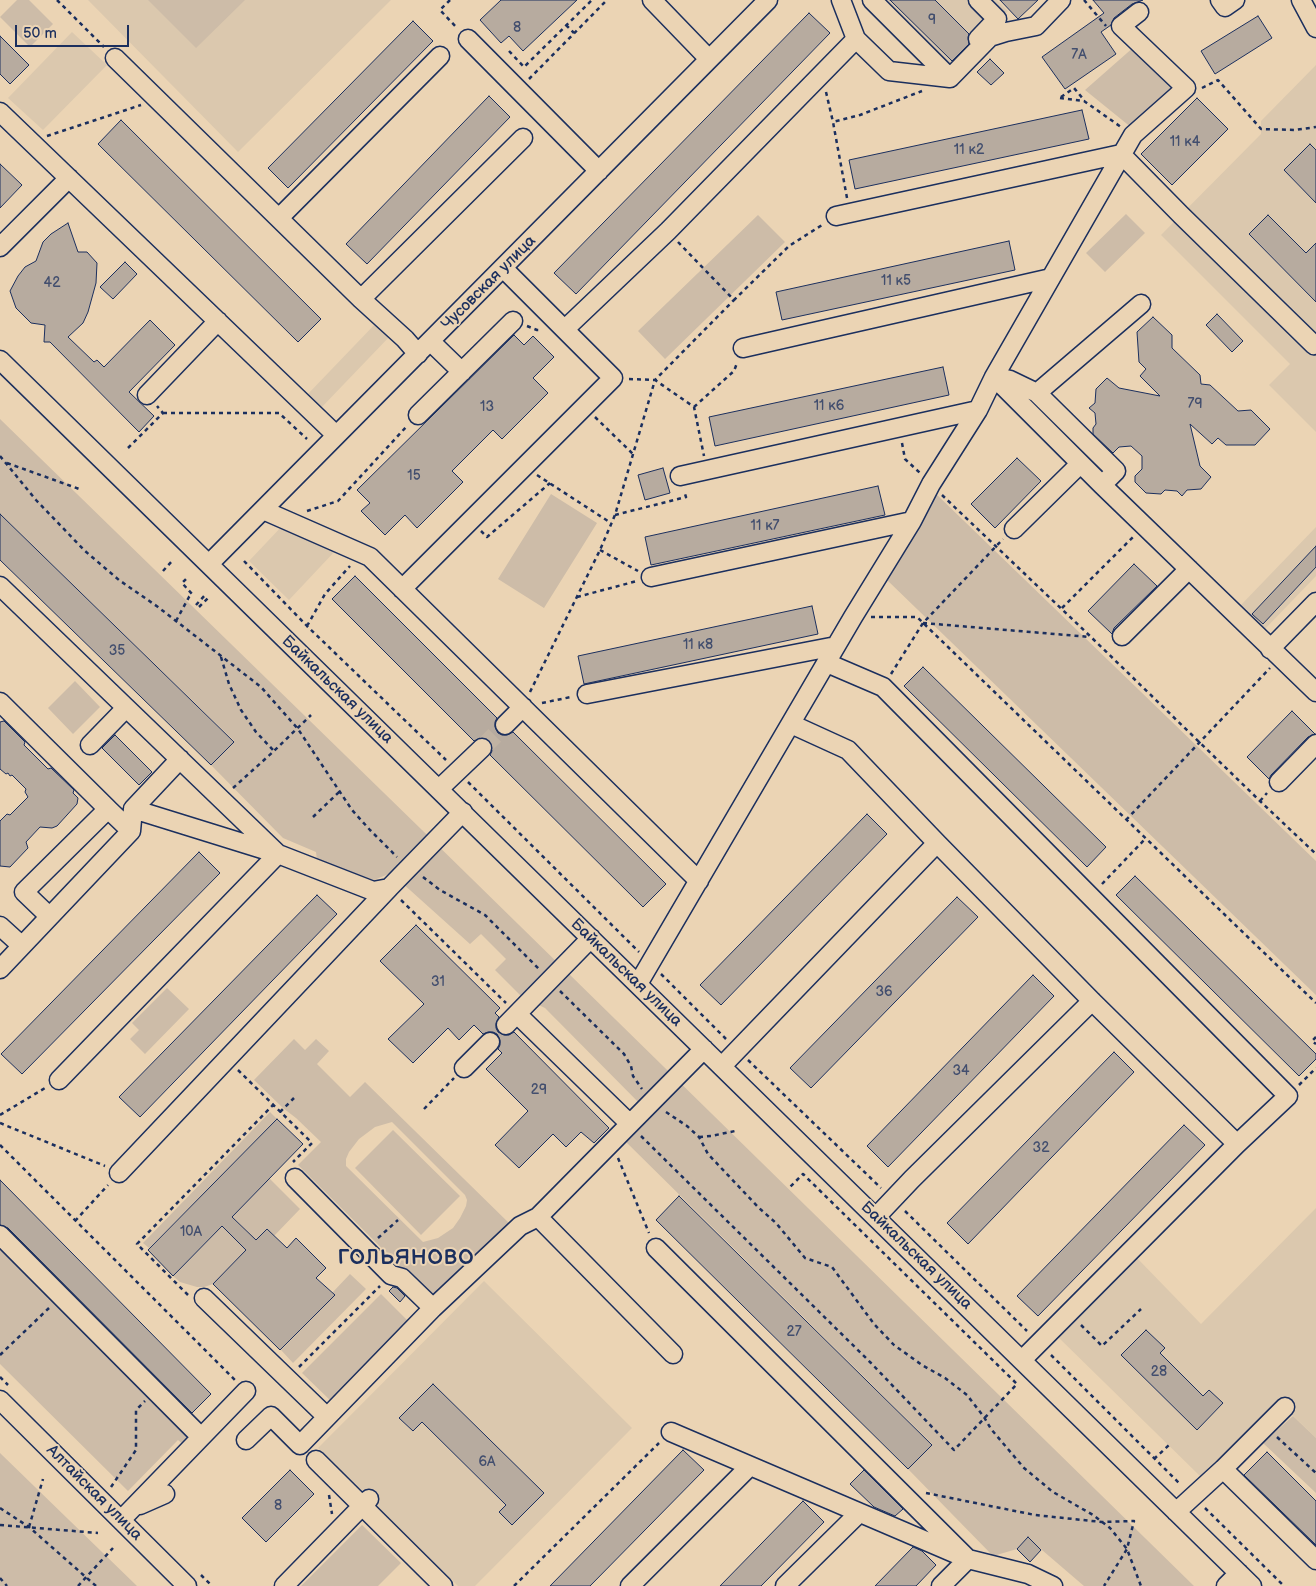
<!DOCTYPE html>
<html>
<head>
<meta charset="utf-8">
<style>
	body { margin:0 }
	#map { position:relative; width:1316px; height:1586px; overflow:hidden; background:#ebd4b4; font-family:"Balsamiq Sans",sans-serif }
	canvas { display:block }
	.scale { position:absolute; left:15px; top:25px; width:114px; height:22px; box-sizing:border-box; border:2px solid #1b2f5e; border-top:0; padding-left:6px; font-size:15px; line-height:18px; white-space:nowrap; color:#1b2f5e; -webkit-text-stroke:4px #ebd4b4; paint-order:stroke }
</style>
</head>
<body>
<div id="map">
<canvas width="1316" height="1586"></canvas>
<div class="scale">50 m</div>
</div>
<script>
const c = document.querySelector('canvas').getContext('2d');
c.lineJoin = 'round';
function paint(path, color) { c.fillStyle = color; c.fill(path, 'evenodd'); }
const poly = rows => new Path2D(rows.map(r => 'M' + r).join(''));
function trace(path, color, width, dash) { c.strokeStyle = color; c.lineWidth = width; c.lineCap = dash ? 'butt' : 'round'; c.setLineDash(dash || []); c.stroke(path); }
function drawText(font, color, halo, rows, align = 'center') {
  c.font = font + ' "Balsamiq Sans",sans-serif'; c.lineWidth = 4; c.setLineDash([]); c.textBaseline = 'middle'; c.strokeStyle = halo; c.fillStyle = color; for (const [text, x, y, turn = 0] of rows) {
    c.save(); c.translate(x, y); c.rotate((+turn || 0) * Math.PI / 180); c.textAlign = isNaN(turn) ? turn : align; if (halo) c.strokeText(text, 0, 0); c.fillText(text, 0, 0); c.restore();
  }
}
paint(poly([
	[88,0,391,0,238,152],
	[880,0,997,0,1008,11,950,70],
	[72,32,107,65,43,130,8,98],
	[1316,65,1316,432,1269,385,1290,364,1161,235,1261,134,1261,121],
	[378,321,392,334,320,409,306,396],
	[284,524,336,550,289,600,249,561],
	[1316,527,1316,576,1264,630,1240,606],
	[1316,1208,1316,1438,1278,1401,1200,1476,1057,1336,1137,1258,1201,1324],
	[484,1281,632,1428,475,1586,458,1586,318,1448]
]), '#dbc8ae');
paint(poly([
	[17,0,29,0,53,24,30,47,0,17],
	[148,0,245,0,196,48],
	[1135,46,1178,86,1132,128,1085,90],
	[1126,214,1145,233,1105,272,1086,253],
	[758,215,785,242,665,359,638,331],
	[0,419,422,830,1194,1586,1084,1586,1028,1538,1017,1549,993,1556,908,1469,932,1444,625,1141,650,1114,545,1008,522,997,495,970,506,959,481,934,470,944,391,873,374,880,317,860,316,852,283,838,211,765,234,741,0,514],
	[933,491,1316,861,1316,995,887,580],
	[551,494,597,523,544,608,498,579],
	[75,681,100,707,73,734,48,708],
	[167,988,189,1009,145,1054,130,1039,139,1030,132,1023],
	[294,1039,305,1050,316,1039,329,1051,317,1064,350,1097,365,1082,512,1226,434,1297,428,1294,298,1165,321,1142,296,1118,283,1108,254,1080],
	[392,1122,465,1195,467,1200,466,1206,460,1218,453,1228,438,1238,423,1242,346,1166,346,1159,349,1152,359,1139,375,1127],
	[270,1112,277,1119,149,1248,143,1243],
	[393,1130,460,1196,421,1235,355,1168],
	[269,1178,300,1209,274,1236,267,1229,256,1240,232,1217],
	[222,1226,246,1250,213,1284,204,1287,197,1287,180,1282,173,1276],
	[0,1242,196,1437,186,1447,178,1440,128,1491,0,1364],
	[350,1274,366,1289,293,1363,281,1350,334,1296,332,1293],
	[381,1294,410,1323,333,1403,302,1373],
	[1293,1416,1316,1438,1316,1493,1263,1443],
	[0,1453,137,1586,0,1586],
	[362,1525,401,1563,378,1586,301,1586]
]), '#cdbca8');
const building = poly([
	[501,0,577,0,523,51,509,36,501,43,480,20,501,0],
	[890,0,935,0,969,34,968,37,969,44,952,61,890,0],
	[1000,0,1038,0,1018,19,1000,0],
	[1093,0,1143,0,1132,4,1114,18,1111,25,1101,32,1116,54,1065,89,1042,57,1104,13,1093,0],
	[809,13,830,33,576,294,554,273,809,13],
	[1258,16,1272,38,1215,74,1201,51,1258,16],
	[413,21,433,41,288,188,268,168,413,21],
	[0,36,29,65,10,84,0,74,0,36],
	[990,59,1004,73,991,85,977,72,990,59],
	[489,96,510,117,367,264,346,244,489,96],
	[1197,98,1228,129,1172,185,1141,154,1197,98],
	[1082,110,1089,139,855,189,849,160,1082,110],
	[121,120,321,319,298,342,98,144,121,120],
	[1310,144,1316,150,1316,203,1284,170,1310,144],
	[0,164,22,185,0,208,0,164],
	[1268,215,1306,253,1316,243,1316,302,1249,234,1268,215],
	[68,223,78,252,87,252,97,263,96,283,88,312,83,323,68,337,94,362,97,360,104,367,150,320,175,345,129,392,154,416,139,432,50,342,44,342,45,325,31,323,16,308,10,291,18,276,25,267,36,261,43,242,51,234,68,223],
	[1009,241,1015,270,782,320,776,292,1009,241],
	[125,262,137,274,113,299,100,287,125,262],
	[1217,314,1243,341,1232,352,1206,325,1217,314],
	[1153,317,1172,335,1172,348,1200,375,1201,384,1210,385,1238,411,1251,410,1270,429,1255,445,1226,445,1218,438,1212,444,1190,424,1200,466,1211,477,1201,489,1187,490,1182,496,1177,491,1165,490,1161,494,1146,493,1135,482,1135,476,1142,469,1142,456,1131,446,1119,447,1113,453,1093,434,1093,428,1096,424,1095,413,1089,408,1095,403,1096,389,1107,378,1119,388,1160,396,1140,376,1146,369,1139,362,1137,332,1153,317],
	[514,335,524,345,533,336,554,357,533,378,548,393,502,439,493,430,452,471,463,482,417,528,405,515,385,535,361,511,370,503,357,490,514,335],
	[943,367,949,395,715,446,709,417,943,367],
	[1017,458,1041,481,995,528,971,504,1017,458],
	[663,468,670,493,645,500,638,475,663,468],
	[878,486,885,515,651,565,645,537,878,486],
	[0,514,234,742,211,765,0,560,0,514],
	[1316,546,1316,567,1263,624,1252,614,1316,546],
	[1134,564,1157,586,1114,628,1112,634,1088,611,1134,564],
	[355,576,497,718,495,722,495,727,498,733,502,735,507,735,513,732,666,884,643,907,490,755,492,751,492,746,489,740,485,738,480,738,474,741,332,599,355,576],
	[812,606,818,634,584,684,578,656,812,606],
	[923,667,1106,847,1087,867,904,686,923,667],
	[1292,711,1315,734,1308,737,1271,775,1269,779,1247,757,1292,711],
	[4,721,25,742,24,745,48,769,51,768,74,790,73,793,78,798,77,804,57,826,52,828,40,827,26,842,28,848,10,867,0,866,0,821,7,814,10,815,28,797,25,792,26,789,12,775,10,776,8,773,6,774,0,769,0,722,4,721],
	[115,735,152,772,139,785,102,748,115,735],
	[867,814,887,834,721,1005,700,985,867,814],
	[199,852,220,873,22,1074,1,1054,199,852],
	[1135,876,1316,1054,1316,1059,1299,1076,1116,895,1135,876],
	[317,895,337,914,140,1117,119,1097,317,895],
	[957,897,978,917,811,1088,790,1068,957,897],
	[416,925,500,1008,495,1013,499,1017,496,1023,496,1028,498,1032,504,1035,509,1035,514,1032,609,1128,594,1143,581,1132,566,1147,553,1134,519,1168,495,1145,528,1111,486,1069,502,1053,498,1049,500,1045,500,1040,497,1034,493,1032,488,1032,483,1034,474,1025,459,1040,448,1028,413,1063,388,1039,424,1004,380,961,416,925],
	[1033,975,1054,996,888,1167,867,1146,1033,975],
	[1114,1052,1134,1072,968,1244,947,1223,1114,1052],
	[277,1119,303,1144,232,1217,256,1240,267,1229,287,1248,296,1238,326,1268,316,1278,335,1295,280,1350,213,1284,246,1250,222,1226,173,1276,148,1250,277,1119],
	[1184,1125,1205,1145,1038,1316,1017,1296,1184,1125],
	[0,1180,211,1394,192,1413,8,1228,0,1225,0,1180],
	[679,1196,932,1445,908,1469,656,1220,679,1196],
	[393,1287,397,1288,405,1296,400,1302,389,1291,393,1287],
	[1146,1330,1165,1348,1160,1353,1203,1396,1209,1390,1223,1403,1197,1430,1121,1355,1146,1330],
	[433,1384,544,1493,512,1525,499,1512,506,1505,422,1422,413,1431,399,1418,433,1384],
	[683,1450,704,1470,590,1586,550,1586,683,1450],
	[1267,1452,1316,1501,1316,1545,1244,1475,1267,1452],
	[290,1470,314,1494,266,1542,242,1518,290,1470],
	[864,1470,903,1509,895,1516,874,1507,850,1484,864,1470],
	[803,1501,824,1522,761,1586,720,1586,803,1501],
	[1028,1537,1041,1550,1030,1562,1017,1549,1028,1537],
	[913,1547,922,1551,936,1565,916,1586,875,1586,913,1547]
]);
paint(building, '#b7ab9f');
trace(building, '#1b2f5e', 1);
trace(poly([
	[482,748,505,725]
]), '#c1b3a3', 18, [18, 9]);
const minor = poly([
	[652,0,709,59],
	[841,0,856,39,889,71,950,78],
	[872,0,950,78,990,37,1006,32,1036,26,1061,0],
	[1220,0,1225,7,1235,0],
	[1301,0,1316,28],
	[468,39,599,171],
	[978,39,997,19,978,0],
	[115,58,361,299,405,339,418,354],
	[0,112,336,435],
	[1121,154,1181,215,1314,345,1316,344],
	[836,216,1121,154],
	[279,218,440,56],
	[0,247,69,178],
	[361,299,523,138],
	[565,329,668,231,856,39],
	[430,341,462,372],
	[743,348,1051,278],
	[0,360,1252,1586],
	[994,377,1102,485,1316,692],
	[997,377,1010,380,1037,393,1141,304],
	[1037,393,1116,471,1102,485],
	[147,395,218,321],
	[418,415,513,321],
	[680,476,978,410],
	[263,510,370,557,699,881],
	[1014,529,1080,464],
	[209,564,768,0],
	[651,577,912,521],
	[0,586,278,854,59,1080],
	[402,589,613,378,503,268],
	[1122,636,1189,569],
	[1270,649,1316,602],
	[827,663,883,687,1288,1096,1237,1144,1022,1360],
	[587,694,836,646],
	[0,702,108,809],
	[791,724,848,750,937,843,1092,1001,1237,1144],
	[505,725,523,707],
	[90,745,126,708],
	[1279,782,1316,744],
	[439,789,482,748],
	[133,809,180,759],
	[49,916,24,892,108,809,131,831],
	[0,926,22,946],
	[0,969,131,831,133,809,278,854,373,891,389,888,463,812],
	[638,984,853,617,912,521,931,484,978,410,994,377,1133,135,1186,88,1121,26,1139,12],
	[517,1014,630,1124],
	[506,1025,591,938],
	[722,1066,937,843],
	[464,1068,490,1042],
	[119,1173,389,888],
	[295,1178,391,1275,402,1278,433,1308],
	[538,1217,673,1354],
	[876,1217,912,1179,1092,1001],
	[0,1235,201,1437],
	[656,1248,968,1559,941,1586],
	[204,1298,327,1417],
	[0,1400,187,1586],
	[671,1432,968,1559,1028,1574,1053,1586],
	[246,1440,271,1416,300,1445,433,1308,520,1226,538,1217,704,1049],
	[316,1460,443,1586],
	[1223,1469,1285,1407],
	[140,1505,165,1494],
	[1176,1512,1223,1469,1316,1560],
	[121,1520,246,1391],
	[284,1586,369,1499],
	[630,1586,750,1466],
	[785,1586,859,1513],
	[1226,1586,1239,1573]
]);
trace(minor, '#1b2f5e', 21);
trace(poly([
	[57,0,104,47],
	[450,0,440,10,457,28],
	[1084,0,1106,26],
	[566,25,574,33],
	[509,51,524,67,592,0],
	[529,79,607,0],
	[1202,88,1218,80,1261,129,1295,130,1316,127],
	[826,92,833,122],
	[1061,97,1074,88,1084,100],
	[1060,98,1084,101,1121,127],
	[47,136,141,105],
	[847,198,833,122,860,115,922,91],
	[678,242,734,300,789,246,822,225],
	[527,326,537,330,541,330],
	[629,379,655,380,734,300],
	[694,407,734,371,737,363],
	[163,413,279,413,307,439],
	[595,417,633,454],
	[902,443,905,459,920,473],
	[128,448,163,413,157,406],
	[0,456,36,500,85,551,119,580,158,607,261,687,298,729,352,810,370,830,397,857],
	[7,463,82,490],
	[537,475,611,523],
	[942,495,1091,637,1260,801,1316,854],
	[307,511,338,501,407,426],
	[615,515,686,497,684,491],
	[481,531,487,537,550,483],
	[600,550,638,571],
	[244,561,307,626,446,760],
	[163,571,172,561],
	[577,597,637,581],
	[196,605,205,595],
	[199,607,208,598],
	[1062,608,1133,537],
	[871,617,917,617,1316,1003],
	[176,621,189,597,192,594,182,583,188,577],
	[923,623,1090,637],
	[307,626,325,594,350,566],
	[221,657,229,684,241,710,256,732,274,751],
	[891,674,923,623,1003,539],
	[530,692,600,550,615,515,655,380,694,407,704,456],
	[542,703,571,697],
	[468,782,639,952],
	[233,788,274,751,311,715],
	[1260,801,1267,793],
	[313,817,339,792],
	[1126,820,1270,668],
	[423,877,440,890,485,915,539,969],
	[1102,884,1146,838],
	[401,900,506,1003],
	[661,974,726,1039],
	[560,991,624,1054,631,1066,633,1076,642,1089],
	[1316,1037,1312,1041,1316,1044],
	[748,1060,881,1188],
	[238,1070,312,1143,293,1162],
	[1299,1085,1316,1068],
	[424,1109,454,1078],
	[280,1112,294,1098],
	[666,1112,687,1126,699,1137,708,1154,759,1208,776,1223,805,1258,832,1267,874,1324,894,1345,922,1365,945,1378,967,1395,984,1417,991,1429,1024,1468,1053,1492,1093,1515,1110,1528,1127,1549,1141,1586],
	[0,1115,45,1088],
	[0,1123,105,1166],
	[641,1136,871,1363,954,1450,1017,1384,803,1174,790,1187],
	[699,1137,711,1136,735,1131],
	[0,1145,236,1381],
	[618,1158,649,1233],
	[905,1211,1027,1331],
	[75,1221,108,1185],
	[378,1238,398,1220],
	[188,1295,137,1244,273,1105],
	[1081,1325,1102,1346,1141,1309],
	[0,1355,49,1308],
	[1051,1355,1181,1485],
	[299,1367,380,1286],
	[0,1377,8,1385],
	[1277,1437,1316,1473],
	[1154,1459,1169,1445],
	[111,1487,136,1450,136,1410,145,1401],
	[926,1493,1035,1515,1102,1522,1134,1521,1127,1549,1104,1586],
	[329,1495,332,1514],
	[0,1508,29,1527,96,1586],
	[1205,1508,1284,1586],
	[0,1525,98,1533],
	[29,1527,43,1479],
	[201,1575,212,1586],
	[0,1578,7,1586],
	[78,1586,113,1548],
	[514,1586,659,1443]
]), '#1b2f5e', 2.5, [4, 4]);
trace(minor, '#ebd4b4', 18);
drawText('14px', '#424e6e', null, [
	["9",932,20],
	["8",517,28],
	["7А",1079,55],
	["11 к4",1185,142],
	["11 к2",969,150],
	["11 к5",896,281],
	["42",52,283],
	["79",1195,404],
	["11 к6",829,406],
	["13",487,407],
	["15",414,476],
	["11 к7",765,526],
	["11 к8",698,645],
	["35",117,651],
	["31",438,982],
	["36",884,992],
	["34",961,1071],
	["29",539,1090],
	["32",1041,1148],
	["10А",191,1232],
	["27",794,1332],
	["28",1159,1372],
	["6А",487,1462],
	["8",278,1506]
]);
drawText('16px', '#1b2f5e', '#ebd4b4', [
	["Чусовская улица",489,283,-45],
	["Байкальская улица",337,690,44],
	["Байкальская улица",626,973,44],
	["Байкальская улица",916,1256,44],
	["Алтайская улица",94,1493,45]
]);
c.letterSpacing = '1px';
drawText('bold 21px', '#1b2f5e', '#ebd4b4', [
	["ГОЛЬЯНОВО",406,1259]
]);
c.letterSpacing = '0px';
</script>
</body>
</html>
